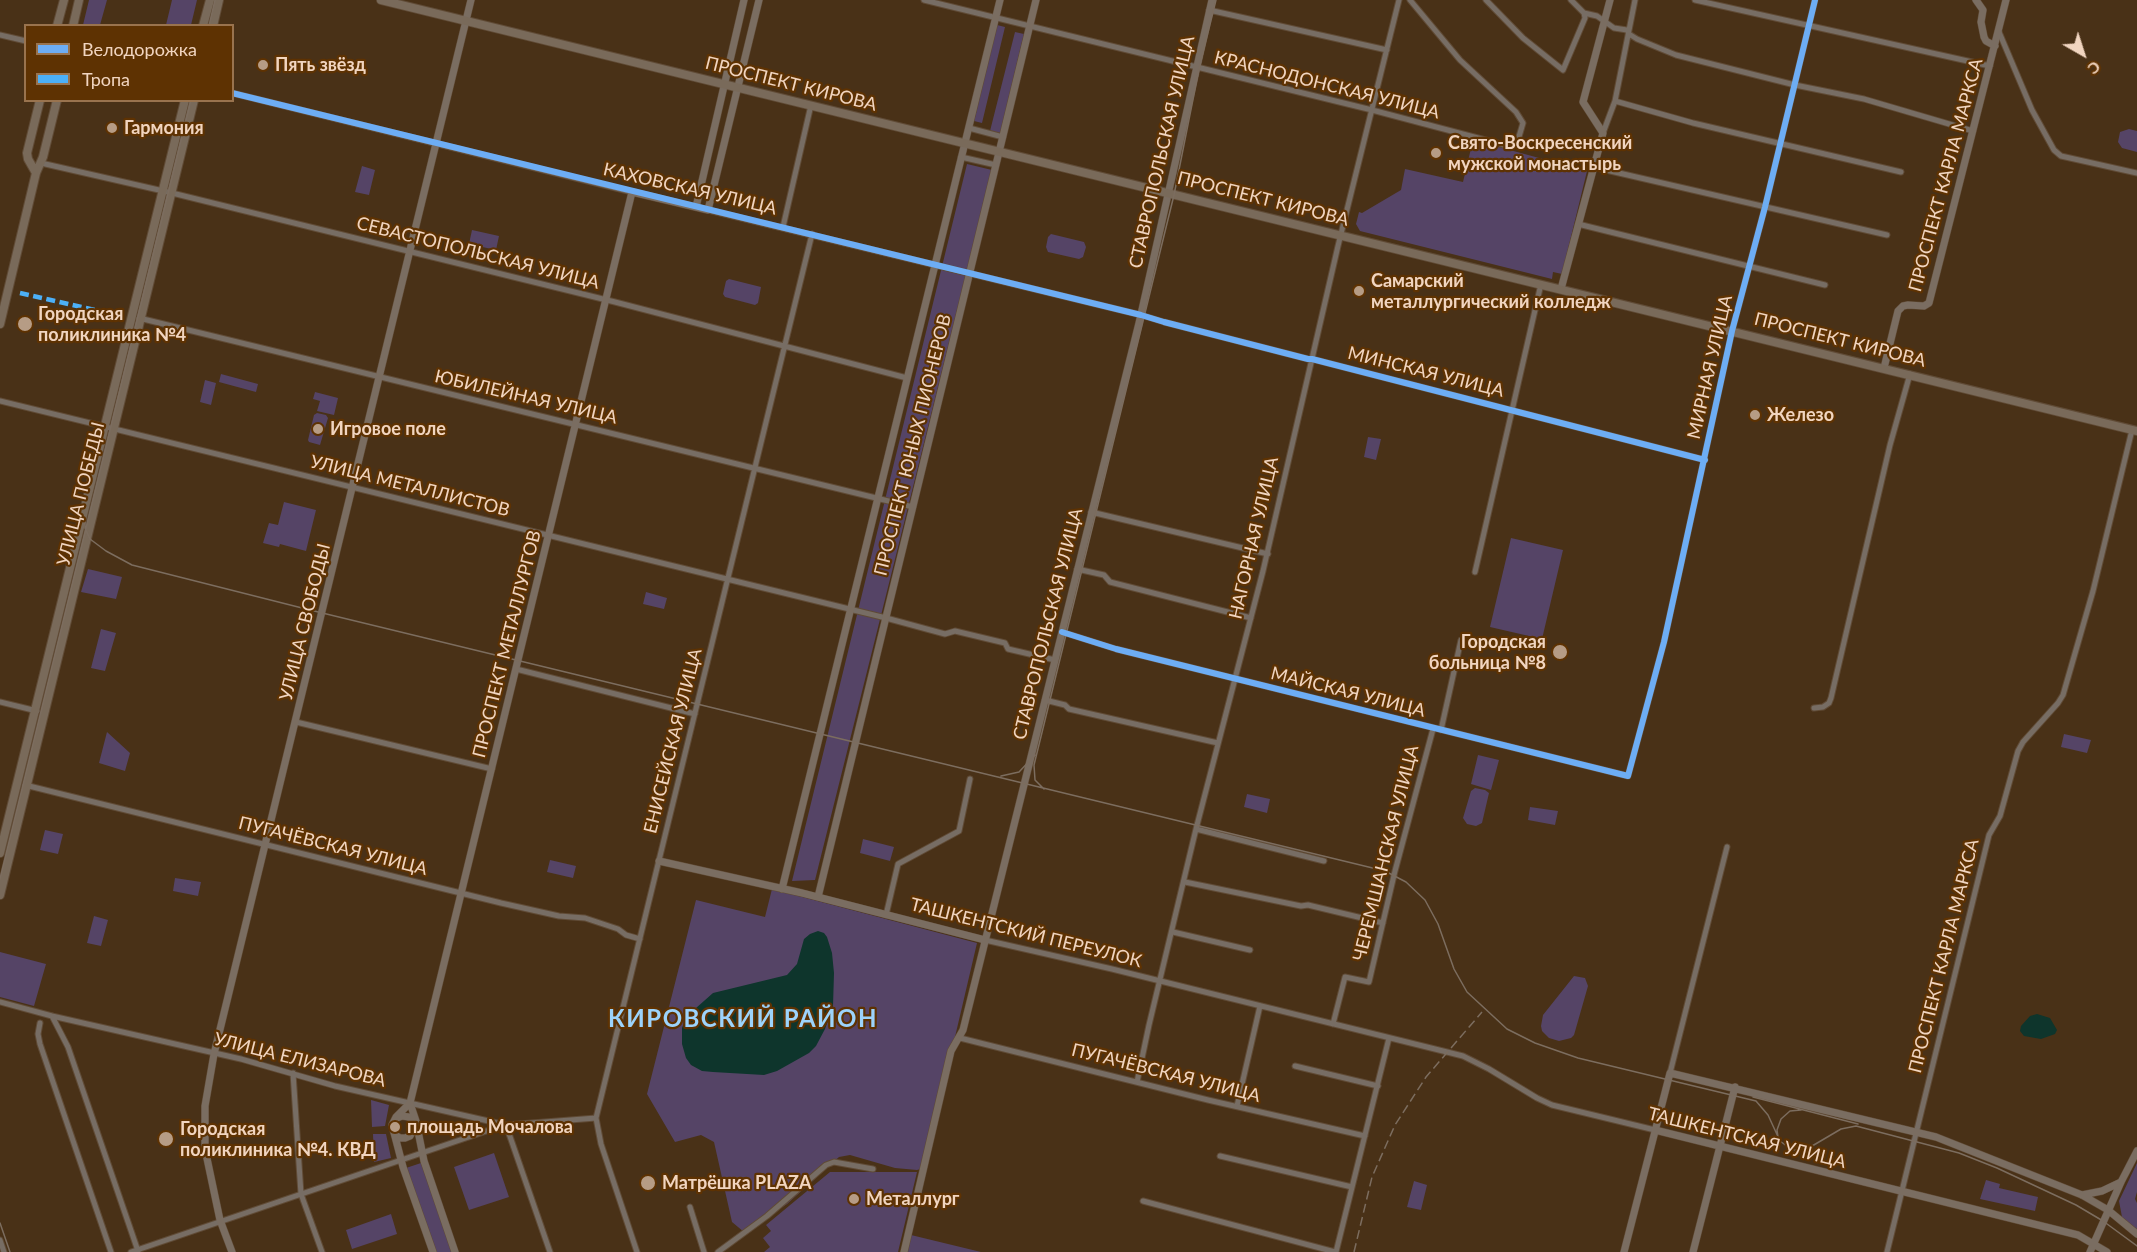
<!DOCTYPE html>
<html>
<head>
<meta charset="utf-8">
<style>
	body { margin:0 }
	#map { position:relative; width:2137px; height:1252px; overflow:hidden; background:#493117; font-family:Lato,sans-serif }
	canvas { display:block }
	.legend { position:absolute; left:24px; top:24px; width:210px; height:78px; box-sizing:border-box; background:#5e3202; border:2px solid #99734e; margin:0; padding:8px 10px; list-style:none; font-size:18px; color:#f1d5c0 }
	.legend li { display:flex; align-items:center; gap:12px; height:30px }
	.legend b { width:30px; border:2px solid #99734e }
	.north { position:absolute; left:2053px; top:24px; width:60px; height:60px; -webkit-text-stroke:4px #5e3202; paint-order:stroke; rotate:141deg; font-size:16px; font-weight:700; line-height:24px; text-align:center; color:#f1d5c0 }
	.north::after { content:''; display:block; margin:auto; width:21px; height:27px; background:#f1d5c0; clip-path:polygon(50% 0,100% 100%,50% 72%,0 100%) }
</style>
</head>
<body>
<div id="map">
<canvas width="2137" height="1252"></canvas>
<ul class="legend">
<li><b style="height:8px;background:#6dadf4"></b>Велодорожка</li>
<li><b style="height:8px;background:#4cb0f7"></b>Тропа</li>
</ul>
<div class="north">С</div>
</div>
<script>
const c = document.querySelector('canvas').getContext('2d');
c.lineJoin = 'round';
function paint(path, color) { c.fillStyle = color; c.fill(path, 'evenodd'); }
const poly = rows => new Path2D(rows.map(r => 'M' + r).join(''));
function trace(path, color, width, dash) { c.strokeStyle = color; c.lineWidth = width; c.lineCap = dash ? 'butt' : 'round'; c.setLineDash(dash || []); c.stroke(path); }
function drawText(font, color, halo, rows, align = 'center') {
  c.font = font + ' Lato,sans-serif'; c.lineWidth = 4.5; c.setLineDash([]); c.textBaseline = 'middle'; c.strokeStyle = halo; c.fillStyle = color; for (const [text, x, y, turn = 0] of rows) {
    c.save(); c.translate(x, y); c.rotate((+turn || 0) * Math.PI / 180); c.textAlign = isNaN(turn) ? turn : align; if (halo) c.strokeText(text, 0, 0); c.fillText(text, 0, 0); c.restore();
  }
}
paint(poly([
	[89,0,107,0,100,25,83,25],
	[172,0,197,0,191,25,166,25],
	[997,25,1005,27,982,123,974,121],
	[1015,32,1024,34,1000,134,990,131],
	[2129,129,2137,131,2137,152,2122,148,2118,142,2120,132],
	[1473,140,1587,171,1562,274,1553,272,1552,279,1360,231,1356,224,1359,212,1362,213,1401,190,1405,169,1463,182],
	[967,164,992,170,815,880,792,881],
	[362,166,375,170,369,195,355,192],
	[472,230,499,236,496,250,469,244],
	[1051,234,1084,242,1086,247,1083,257,1079,259,1048,252,1046,247,1048,237],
	[729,279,761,287,758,303,755,305,725,297,723,294,726,281],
	[221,374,258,384,256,392,219,382],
	[205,380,216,383,211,405,200,402],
	[315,392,338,398,334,415,317,411,320,401,313,399],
	[317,413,326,415,328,418,320,445,309,442,308,440,314,415],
	[1368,437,1381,439,1376,460,1364,457],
	[284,502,316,510,306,551,280,544,279,547,263,543,269,523,278,525],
	[1511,538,1563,550,1542,639,1490,627],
	[88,569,122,577,116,599,81,592],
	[646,592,667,598,664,609,643,604],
	[101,629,116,633,105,671,91,668],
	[107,732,130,753,125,771,99,763],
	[2064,734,2091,740,2087,753,2061,747],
	[1478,755,1499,760,1491,790,1471,784],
	[1475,788,1485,790,1489,793,1482,823,1476,826,1467,824,1463,818,1471,791],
	[1247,794,1270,799,1267,813,1244,807],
	[1530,807,1558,811,1555,825,1528,820],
	[45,830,63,834,58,854,40,850],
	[863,839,894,847,890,861,860,853],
	[550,860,576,866,573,878,547,872],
	[175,878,201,882,198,896,173,891],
	[772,889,977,943,940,1101,927,1167,917,1170,895,1168,850,1155,839,1157,787,1204,744,1232,732,1222,714,1142,701,1135,675,1142,647,1094,696,900,765,917],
	[94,916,108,920,101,946,87,943],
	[0,952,46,964,34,1006,0,997],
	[1574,976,1585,978,1588,986,1574,1035,1571,1038,1559,1041,1549,1038,1542,1031,1541,1026,1543,1015],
	[371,1100,389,1105,385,1126,372,1127],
	[373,1134,386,1134,391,1158,374,1162],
	[494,1153,509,1197,469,1210,454,1167],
	[421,1163,452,1252,436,1252,406,1168],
	[2137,1163,2137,1192,2135,1199,2137,1203,2137,1230,2122,1217,2119,1201],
	[830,1172,917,1172,898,1252,764,1252,770,1247,763,1238,771,1231,766,1225],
	[1986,1180,2000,1184,1999,1188,2038,1197,2035,1211,1980,1199],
	[1414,1181,1427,1185,1421,1210,1407,1207],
	[391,1214,397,1234,352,1249,346,1230],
	[911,1235,981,1252,907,1252]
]), '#546');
paint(poly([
	[818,931,824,933,827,937,832,953,834,973,833,1006,825,1029,816,1046,809,1053,777,1071,764,1075,713,1072,702,1071,691,1065,686,1058,682,1044,682,1028,687,1016,713,993,787,975,797,964,804,939,810,934],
	[2037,1014,2050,1018,2057,1030,2055,1034,2041,1039,2024,1036,2020,1031,2021,1026,2030,1016]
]), '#0e352c');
const street = poly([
	[924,0,1372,110,1512,147,1518,140,1523,123,1516,112,1460,60,1410,0],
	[1486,0,1523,38,1563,70,1585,18,1584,13],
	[1571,0,1584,13,1597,16,1614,28,1627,30,1629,34,1637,39,1676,55,1795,85,1864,99,1973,131],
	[1695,0,1990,66],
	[1209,10,1387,50],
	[1999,32,2032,110,2054,150,2061,156,2137,173],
	[0,35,26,41],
	[232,93,632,192],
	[1615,101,1693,123,1901,172],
	[969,128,1003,137],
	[1603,133,1615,101,1635,0],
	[961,157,996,165],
	[41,163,172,193,615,302,907,378],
	[1593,167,1887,235],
	[708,210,1141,315,1164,322,1308,359,1312,359,1705,460],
	[1578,224,1825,285],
	[783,227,811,105],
	[139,318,913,507],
	[0,401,886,618,945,634,955,631,1005,643,1008,649,1055,660],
	[1091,512,1268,554],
	[1077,569,1104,575,1110,582,1251,618],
	[1475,572,1541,284],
	[1062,632,1116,649,1628,776,1664,642,1732,331,1765,207,1815,0],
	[516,669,695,714],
	[1045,700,1065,705,1069,709,1218,743],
	[0,702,37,711],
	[1814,708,1823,707,1829,703,1831,698,1890,445,1910,374],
	[296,722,492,769],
	[1441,730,1461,640],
	[25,785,501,903,559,916,585,918,618,929,626,935,640,939],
	[1196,829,1324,861],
	[1185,882,1301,906,1308,905,1383,923],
	[886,915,898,864,959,831,970,779],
	[1173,932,1250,950],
	[985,940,1112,969,1447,1052,1463,1056,1489,1069,1537,1098,1552,1105,1655,1130],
	[0,1002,52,1016,241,1059,335,1086,506,1125,596,1118],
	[52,1016,68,1047,138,1251],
	[40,1023,38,1034,40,1044,111,1252],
	[1333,1024,1345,977,1369,982,1395,871,1433,729],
	[960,1038,1208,1100,1365,1136],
	[1295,1066,1378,1086],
	[293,1073,301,1194,322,1252],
	[1670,1073,1727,847],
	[1137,1082,1149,1025,1196,829,1263,571,1338,246,1399,0],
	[1237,1106,1260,1006],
	[506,1125,550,1252],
	[1220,1156,1352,1187],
	[1143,1201,1335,1252],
	[690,1207,704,1252],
	[0,1240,4,1252],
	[131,1252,504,1125],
	[637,1252,601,1144,596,1118,812,234],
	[718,1252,767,1216,826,1165,834,1162,873,1169],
	[1336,1252,1389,1038],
	[1887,1252,1989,835,2000,816,2018,751,2023,742,2058,703,2063,695,2093,591,2132,430]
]);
const secondary = poly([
	[1976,0,1983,10,1981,22,1984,37,1986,41,1995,46],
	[696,207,744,0],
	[1561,289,1603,133,1583,102,1610,0],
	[1884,368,1898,311,1903,306,1908,305,1924,306,1929,303,2006,0],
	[659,861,802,893,985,940],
	[782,889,1000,0],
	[818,897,1036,0],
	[410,1103,416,1121,424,1161,455,1252],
	[1655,1130,2078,1235,2107,1252],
	[395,1135,400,1138,405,1138,410,1136,414,1129,414,1123,409,1117,402,1116,397,1118],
	[2082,1195,2102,1191,2121,1182],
	[232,1252,220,1220,205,1149,205,1106,214,1054,471,0],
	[433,1252,403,1167,392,1125,396,1117,410,1103,632,192,708,210,759,0],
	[904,1252,951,1051,963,1030,1139,323,1212,0],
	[1624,1252,1670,1073,1936,1137,2082,1195,2108,1210,2137,1234],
	[1693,1252,1735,1087],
	[2090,1252,2121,1182,2137,1151]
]);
const primary = poly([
	[381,0,2137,431],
	[57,26,64,0],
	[73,26,79,0],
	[203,26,210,0],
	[213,26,219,0],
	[36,173,28,159,27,153,40,100],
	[0,324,36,173,43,157,57,100],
	[0,853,185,100],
	[0,895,194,100]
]);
trace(street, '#604b36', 7);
trace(secondary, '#604b36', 8);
trace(primary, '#604b36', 10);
trace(street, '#776d64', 5);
trace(secondary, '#7a6d61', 7);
trace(primary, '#796a5a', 8);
trace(poly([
	[209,26,215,0],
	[85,522,85,528,90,539,106,551,132,565,310,610,1385,871,1406,882,1425,900,1438,924,1454,969,1467,992,1507,1029,1535,1043,1578,1058,1756,1101,1768,1115,1780,1141,1792,1150,1807,1149,1841,1129,1856,1126,1959,1153,1997,1168,2076,1205,2103,1221,2137,1246],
	[1001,776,1019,772,1035,755],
	[1044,789,1035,780,1034,765,1174,195,1199,69,1216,0],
	[0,879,191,100],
	[1753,1097,1858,1124],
	[1778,1137,1777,1130,1781,1119,1790,1111,1801,1110],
	[0,1223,10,1252]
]), '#7c6d5f', 1.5);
trace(poly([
	[1354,1252,1372,1177,1395,1125,1426,1077,1482,1012]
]), '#7c6d5f', 1.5, [9, 4.5]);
trace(poly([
	[20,293,121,316]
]), '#4cb0f7', 4.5, [9, 4.5]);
trace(poly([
	[232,93,1141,315,1164,322,1308,359,1312,359,1705,460],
	[1062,632,1116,649,1628,776,1664,642,1732,331,1765,207,1815,0]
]), '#6dadf4', 6);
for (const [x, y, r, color] of [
	[263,65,6,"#b69c85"],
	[112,128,6,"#b69c85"],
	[1436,153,6,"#b69c85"],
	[1359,291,6,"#b69c85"],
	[25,324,8,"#b69c85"],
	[1755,415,6,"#b69c85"],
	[318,429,6,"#b69c85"],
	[1560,652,8,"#b69c85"],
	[395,1127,6,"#b69c85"],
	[166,1139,8,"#b69c85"],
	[648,1183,8,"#b69c85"],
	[854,1199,6,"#b69c85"]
]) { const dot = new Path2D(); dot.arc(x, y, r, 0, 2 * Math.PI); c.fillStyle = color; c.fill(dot); trace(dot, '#5e3202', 2); }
drawText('bold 18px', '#f1d5c0', '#5e3202', [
	["Пять звёзд",275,65],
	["Гармония",124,128],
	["Свято-Воскресенский",1448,143],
	["мужской монастырь",1448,164],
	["Самарский",1371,281],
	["металлургический колледж",1371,302],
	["Городская",38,314],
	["поликлиника №4",38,335],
	["Железо",1767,415],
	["Игровое поле",330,429],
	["Городская",1546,642,"right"],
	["больница №8",1546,663,"right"],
	["площадь Мочалова",407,1127],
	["Городская",180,1129],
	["поликлиника №4. КВД",180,1150],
	["Матрёшка PLAZA",662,1183],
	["Металлург",866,1199]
], 'left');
drawText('18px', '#f1d5c0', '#5e3202', [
	["ПРОСПЕКТ КИРОВА",791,84,14],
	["КРАСНОДОНСКАЯ УЛИЦА",1327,85,14],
	["СТАВРОПОЛЬСКАЯ УЛИЦА",1162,152,-77],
	["ПРОСПЕКТ КАРЛА МАРКСА",1946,175,-75],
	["КАХОВСКАЯ УЛИЦА",690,189,13],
	["ПРОСПЕКТ КИРОВА",1263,199,14],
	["СЕВАСТОПОЛЬСКАЯ УЛИЦА",478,253,14],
	["ПРОСПЕКТ КИРОВА",1840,340,14],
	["МИРНАЯ УЛИЦА",1710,367,-77],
	["МИНСКАЯ УЛИЦА",1426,372,14],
	["ЮБИЛЕЙНАЯ УЛИЦА",526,397,13],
	["ПРОСПЕКТ ЮНЫХ ПИОНЕРОВ",913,445,-76],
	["УЛИЦА МЕТАЛЛИСТОВ",410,486,14],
	["УЛИЦА ПОБЕДЫ",81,494,-76],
	["НАГОРНАЯ УЛИЦА",1254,538,-77],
	["УЛИЦА СВОБОДЫ",305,622,-76],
	["СТАВРОПОЛЬСКАЯ УЛИЦА",1048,624,-76],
	["ПРОСПЕКТ МЕТАЛЛУРГОВ",507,644,-76],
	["МАЙСКАЯ УЛИЦА",1348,692,14],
	["ЕНИСЕЙСКАЯ УЛИЦА",673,741,-76],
	["ПУГАЧЁВСКАЯ УЛИЦА",333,846,14],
	["ЧЕРЕМШАНСКАЯ УЛИЦА",1386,853,-76],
	["ТАШКЕНТСКИЙ ПЕРЕУЛОК",1026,933,14],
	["ПРОСПЕКТ КАРЛА МАРКСА",1944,956,-76],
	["УЛИЦА ЕЛИЗАРОВА",300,1060,14],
	["ПУГАЧЁВСКАЯ УЛИЦА",1166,1073,14],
	["ТАШКЕНТСКАЯ УЛИЦА",1747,1138,14]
]);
c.letterSpacing = '1.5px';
drawText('bold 24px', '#9cd3fb', '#5e3202', [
	["КИРОВСКИЙ РАЙОН",743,1019]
]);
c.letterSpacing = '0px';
</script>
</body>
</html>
